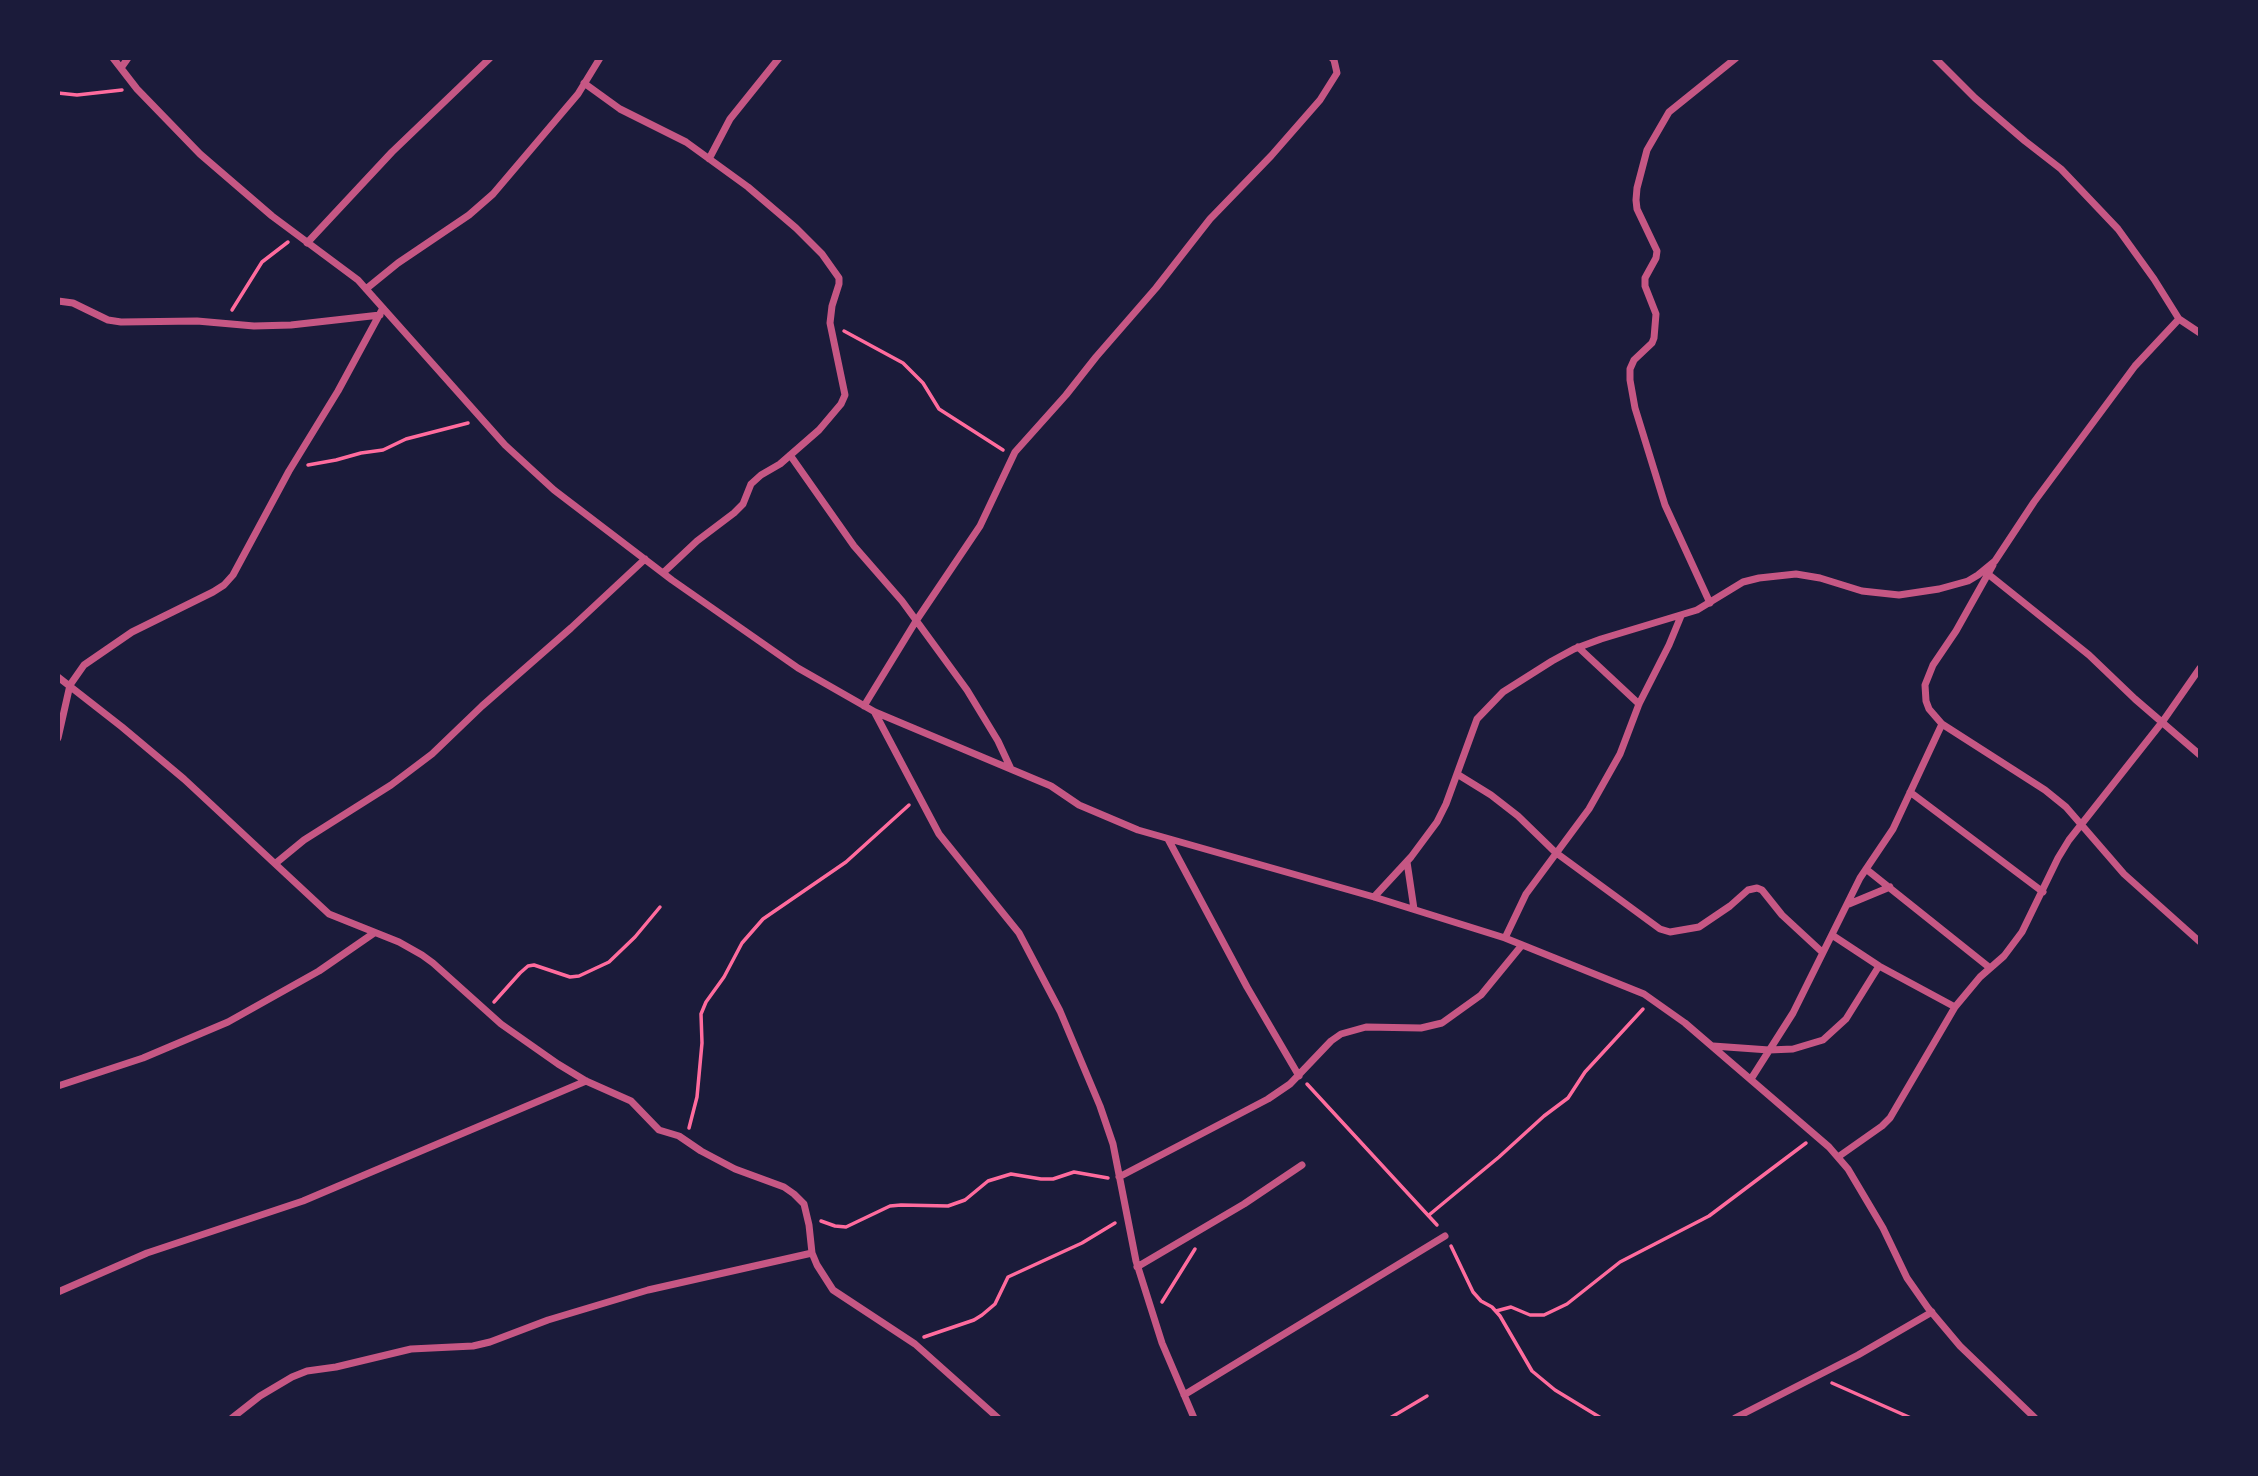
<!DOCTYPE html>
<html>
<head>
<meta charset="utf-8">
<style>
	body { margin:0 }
	#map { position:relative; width:2258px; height:1476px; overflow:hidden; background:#1b1b3a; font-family:"Crimson Pro",serif }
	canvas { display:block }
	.frame { position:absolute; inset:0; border:60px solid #1b1b3a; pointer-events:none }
</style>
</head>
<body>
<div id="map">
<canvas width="2258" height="1476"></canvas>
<div class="frame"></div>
</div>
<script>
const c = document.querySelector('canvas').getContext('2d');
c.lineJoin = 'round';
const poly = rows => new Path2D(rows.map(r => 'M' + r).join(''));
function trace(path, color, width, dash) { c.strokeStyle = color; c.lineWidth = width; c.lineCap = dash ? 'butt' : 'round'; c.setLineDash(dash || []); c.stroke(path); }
trace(poly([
	[58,93,77,95,122,90],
	[232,310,262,262,288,242],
	[844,331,903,363,923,383,939,409,1003,450],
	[308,465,336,460,361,453,383,450,406,439,468,423],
	[494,1002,520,973,528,966,534,965,570,977,579,976,609,962,635,937,660,907],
	[1307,1084,1437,1225],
	[689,1128,697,1097,702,1043,701,1014,706,1002,724,977,742,943,763,919,846,862,909,805],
	[1429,1215,1499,1157,1544,1116,1568,1098,1585,1072,1643,1009],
	[821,1221,835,1226,846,1227,890,1206,901,1205,948,1206,965,1200,988,1181,1011,1174,1041,1179,1053,1179,1074,1172,1108,1178],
	[1451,1246,1473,1292,1481,1301,1492,1307,1500,1316,1532,1371,1555,1390,1601,1418],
	[1162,1302,1195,1249],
	[1496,1311,1511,1307,1530,1315,1544,1315,1567,1304,1620,1262,1709,1216,1806,1143],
	[924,1337,974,1320,982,1315,995,1304,1008,1277,1082,1243,1115,1223],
	[1832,1383,1911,1418],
	[1390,1418,1427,1396]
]), '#ff6b9d', 3.5);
trace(poly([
	[113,58,137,89,200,154,272,216,358,280,505,445,554,490,672,580,798,668,875,712,1051,786,1079,805,1138,830,1374,897,1505,938,1644,994,1685,1023,1829,1147,1848,1169,1883,1228,1907,1278,1928,1308,1960,1346,2035,1418],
	[1935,58,1975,98,2025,141,2061,169,2118,229,2154,279,2179,319,2200,333],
	[121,68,128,58],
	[584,83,620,109,686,142,748,187,796,228,822,254,839,278,839,284,832,306,830,323,845,395,841,404,819,430,780,464,761,475,751,484,743,504,734,513,697,541,663,573],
	[709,159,730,119,779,58],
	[307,243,392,152,490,58],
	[366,289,398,263,469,215,493,194,578,94,600,58],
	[58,301,73,303,108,320,121,322,197,321,254,326,291,325,380,315],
	[790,455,854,546,902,601,967,690,998,741,1011,769],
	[1993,565,1956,631,1933,665,1925,685,1926,701,1929,709,1942,724,2045,790,2066,807,2124,874,2200,942],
	[1988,574,2089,655,2135,699,2200,755],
	[1710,603,1665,505,1635,408,1630,380,1630,369,1634,360,1652,343,1654,338,1656,314,1645,286,1645,278,1656,258,1657,251,1637,209,1636,200,1637,188,1647,150,1669,112,1736,58],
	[1578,647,1639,704],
	[58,677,122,727,184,779,329,914,399,942,422,955,433,963,501,1024,558,1064,586,1081,631,1101,659,1130,679,1136,701,1151,735,1169,784,1187,794,1194,804,1204,809,1225,812,1253,817,1265,833,1290,915,1344,998,1418],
	[864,706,916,621,980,526,1015,452,1066,395,1096,357,1156,288,1210,219,1271,156,1320,100,1337,73,1334,60,1332,58],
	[875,713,939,834,1019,933,1060,1011,1100,1106,1113,1144,1136,1261,1162,1343,1194,1418],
	[58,738,70,685,84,665,132,632,213,592,224,585,233,575,289,471,338,391,383,308],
	[1457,774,1491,795,1518,816,1555,852,1660,929,1670,932,1699,927,1730,906,1748,890,1757,888,1762,890,1782,915,1822,952],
	[1910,792,2043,892],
	[1168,839,1247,987,1299,1076],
	[1407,862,1414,909],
	[276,863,304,840,391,785,432,754,482,706,571,628,645,559],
	[1866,869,1990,968],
	[1374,897,1411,857,1437,822,1446,804,1477,719,1503,692,1552,661,1574,649,1601,639,1697,610,1743,582,1759,578,1796,574,1820,578,1862,591,1899,595,1939,589,1968,581,1978,575,1995,561,2034,502,2135,366,2179,319],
	[1849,904,1890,887],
	[1832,935,1879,966,1955,1007],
	[1505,938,1526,894,1589,809,1620,754,1639,704,1669,645,1681,616],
	[1713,1046,1769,1050,1793,1049,1823,1040,1846,1019,1879,966],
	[1751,1079,1793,1013,1860,878,1893,829,1942,724],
	[58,1086,143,1058,228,1022,319,971,374,933],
	[1838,1157,1882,1126,1890,1118,1955,1007,1980,977,2004,956,2022,932,2058,858,2069,840,2163,721,2200,668],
	[1119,1177,1268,1099,1290,1084,1331,1041,1341,1034,1366,1027,1421,1028,1442,1023,1481,995,1522,945],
	[1137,1267,1244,1204,1302,1165],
	[58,1292,147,1253,303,1201,586,1081],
	[1184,1395,1445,1236],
	[232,1418,260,1396,292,1377,307,1371,336,1367,411,1349,473,1346,490,1342,548,1320,648,1290,812,1253],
	[1735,1418,1858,1355,1932,1312]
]), '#c65784', 7);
</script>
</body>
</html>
